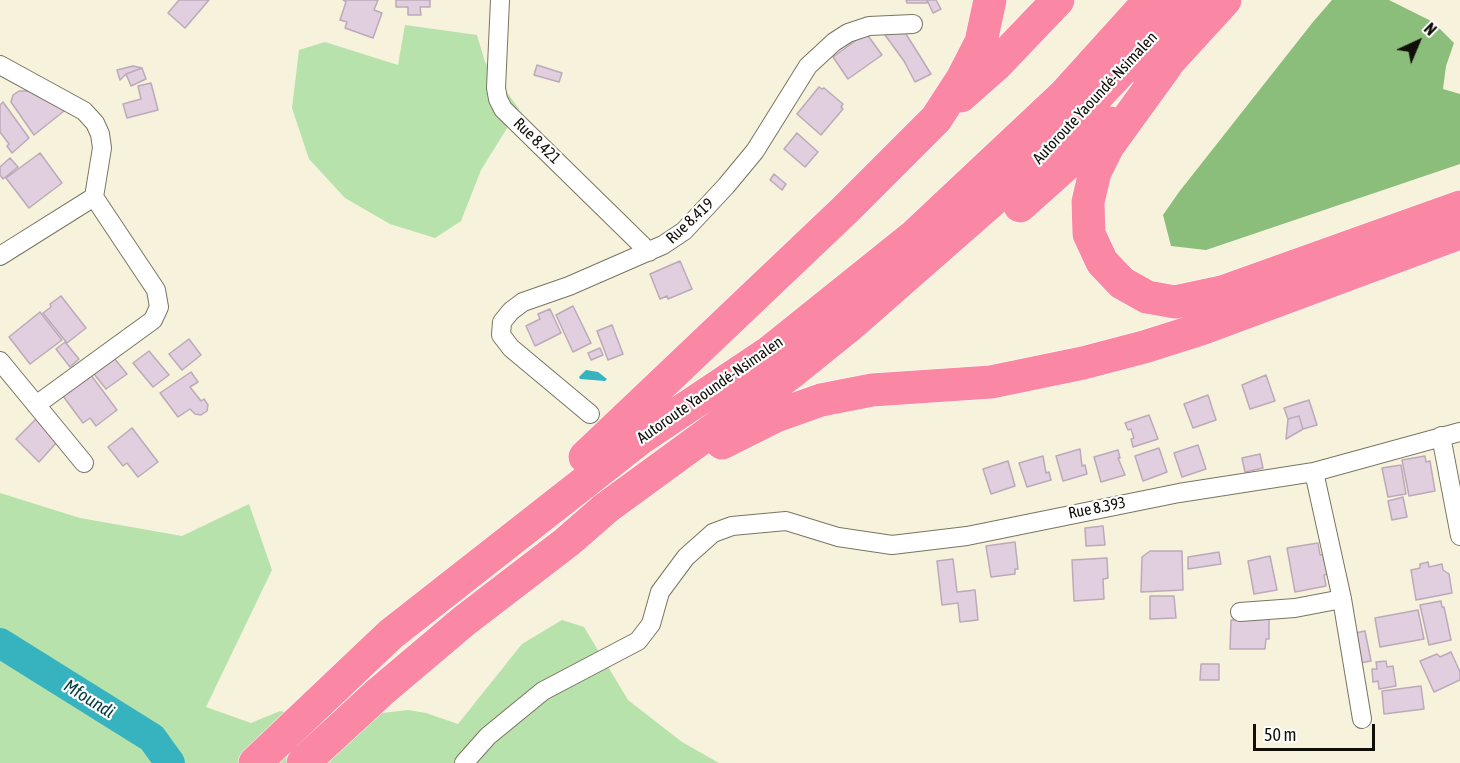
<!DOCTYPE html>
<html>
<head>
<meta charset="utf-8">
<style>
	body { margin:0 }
	#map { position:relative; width:1460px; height:763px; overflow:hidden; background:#f6f2dc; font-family:"Asap Condensed",sans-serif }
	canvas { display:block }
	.north { position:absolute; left:1388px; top:12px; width:60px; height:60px; -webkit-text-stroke:4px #fefefe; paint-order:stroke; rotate:44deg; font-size:16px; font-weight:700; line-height:24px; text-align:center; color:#100e07 }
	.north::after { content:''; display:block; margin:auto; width:21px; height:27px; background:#100e07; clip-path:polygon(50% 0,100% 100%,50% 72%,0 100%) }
	.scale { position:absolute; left:1253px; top:724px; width:122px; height:27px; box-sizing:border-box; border:3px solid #100e07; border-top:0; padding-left:8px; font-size:18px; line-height:21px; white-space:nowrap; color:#100e07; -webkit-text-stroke:4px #fefefe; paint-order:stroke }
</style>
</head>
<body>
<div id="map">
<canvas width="1460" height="763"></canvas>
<div class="north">N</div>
<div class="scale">50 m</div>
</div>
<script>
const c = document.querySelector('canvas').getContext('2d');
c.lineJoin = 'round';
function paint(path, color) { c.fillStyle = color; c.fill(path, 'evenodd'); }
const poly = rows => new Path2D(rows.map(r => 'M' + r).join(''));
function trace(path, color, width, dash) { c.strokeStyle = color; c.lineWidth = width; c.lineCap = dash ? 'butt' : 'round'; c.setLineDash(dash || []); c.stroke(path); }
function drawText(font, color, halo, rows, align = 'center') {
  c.font = font + ' "Asap Condensed",sans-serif'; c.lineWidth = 4.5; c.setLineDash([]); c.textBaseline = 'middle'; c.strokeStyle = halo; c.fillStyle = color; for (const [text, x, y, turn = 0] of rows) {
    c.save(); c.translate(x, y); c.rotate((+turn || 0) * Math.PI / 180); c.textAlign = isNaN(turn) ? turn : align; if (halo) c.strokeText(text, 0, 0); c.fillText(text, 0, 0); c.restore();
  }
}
paint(poly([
	[405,25,477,35,485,62,519,109,481,170,461,221,435,238,390,224,345,198,309,159,292,108,299,50,325,42,398,65],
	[0,493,80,518,182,536,249,504,272,570,206,707,251,723,280,711,314,718,330,719,408,710,426,713,458,724,522,644,562,620,584,627,628,700,682,742,719,763,0,763]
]), '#b8e2ab');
paint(poly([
	[1332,0,1389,0,1433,22,1454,43,1446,66,1443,89,1460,94,1460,164,1206,250,1171,246,1163,215,1179,192,1313,22]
]), '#8bbd7b');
paint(poly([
	[586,370,598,372,607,379,605,381,580,379,579,377]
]), '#36b3bf');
trace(poly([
	[0,643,152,738,170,763]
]), '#36b3bf', 30);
const building = poly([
	[179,0,209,0,185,28,168,13,179,0],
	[378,0,374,10,382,13,373,38,345,28,347,22,340,20,346,2,343,0,378,0],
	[396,0,430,0,430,7,420,7,421,15,408,15,408,7,396,7,396,0],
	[906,0,927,0,927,3,907,3,906,0],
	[927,0,936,0,941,9,933,13,927,0],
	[901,26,931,74,915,82,904,61,885,35,901,26],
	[866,33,882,55,848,79,833,57,866,33],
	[537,65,562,73,559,82,534,75,537,65],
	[133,66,142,68,126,74,120,80,117,70,133,66],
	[142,68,146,79,131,86,126,74,142,68],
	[151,83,158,110,127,118,123,104,141,99,138,86,151,83],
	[819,87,822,89,824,88,843,104,841,107,843,109,821,135,797,114,819,87],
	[19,91,39,91,50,93,64,111,34,135,11,102,13,95,19,91],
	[3,102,29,138,12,153,7,146,9,144,0,132,0,105,3,102],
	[797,133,818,152,805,167,784,149,797,133],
	[40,153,62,183,29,208,6,178,40,153],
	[10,158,18,167,3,179,0,175,0,167,10,158],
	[774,174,786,184,782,190,770,180,774,174],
	[680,261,692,289,668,299,667,296,660,299,650,274,680,261],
	[61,296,86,328,67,343,43,313,51,307,50,304,61,296],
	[573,306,591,343,573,352,556,315,573,306],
	[550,309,561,333,535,346,526,326,540,319,538,314,550,309],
	[40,312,62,340,30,364,9,337,40,312],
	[612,325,623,354,608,360,597,331,612,325],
	[189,339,201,355,182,370,169,354,189,339],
	[65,342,79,359,70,367,56,349,65,342],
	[600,348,603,355,591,360,588,353,600,348],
	[149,351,169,375,153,387,133,363,149,351],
	[114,358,127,374,106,389,94,374,114,358],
	[191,372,198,382,190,387,201,401,204,399,208,405,207,411,201,415,195,414,190,409,178,417,160,393,191,372],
	[91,375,117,410,96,426,90,418,83,423,63,396,91,375],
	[1266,375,1275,401,1250,409,1242,385,1266,375],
	[1208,395,1216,420,1193,428,1184,404,1208,395],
	[1309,400,1317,425,1303,429,1299,416,1288,419,1284,408,1309,400],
	[1149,415,1158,439,1133,447,1131,439,1134,438,1131,429,1128,430,1125,423,1149,415],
	[1299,416,1303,429,1286,439,1288,419,1299,416],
	[37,418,57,442,39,462,16,439,37,418],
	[132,428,158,462,138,477,127,463,123,466,108,447,132,428],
	[1198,445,1206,469,1182,477,1174,453,1198,445],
	[1159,448,1167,472,1143,481,1135,456,1159,448],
	[1080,449,1082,466,1085,465,1087,474,1063,481,1056,456,1080,449],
	[1118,450,1120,458,1118,458,1125,475,1101,482,1094,457,1118,450],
	[1260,454,1263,468,1245,472,1242,458,1260,454],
	[1043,456,1046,473,1049,472,1051,480,1027,487,1019,463,1043,456],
	[1425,456,1426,462,1430,461,1435,491,1409,496,1402,460,1425,456],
	[1008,461,1015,486,991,494,983,469,1008,461],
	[1401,465,1406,494,1388,497,1382,468,1401,465],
	[1403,497,1407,517,1392,520,1388,501,1403,497],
	[1103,526,1105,545,1086,546,1085,528,1103,526],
	[1015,542,1018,569,1015,569,1015,574,991,577,986,546,1015,542],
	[1318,543,1320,555,1325,554,1329,574,1324,575,1326,586,1295,592,1287,548,1318,543],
	[1150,551,1182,551,1183,590,1141,592,1142,557,1150,551],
	[1219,552,1221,564,1188,569,1188,557,1219,552],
	[1270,556,1277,590,1254,594,1248,561,1270,556],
	[1107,558,1108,578,1103,579,1104,599,1074,601,1072,560,1107,558],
	[953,559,957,592,975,590,978,620,960,622,958,603,942,605,937,561,953,559],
	[1428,562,1429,567,1442,564,1443,570,1449,574,1452,593,1416,600,1411,570,1420,568,1420,564,1428,562],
	[1150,596,1174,596,1176,618,1150,619,1150,596],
	[1441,601,1442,607,1444,607,1451,640,1429,645,1420,605,1441,601],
	[1418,610,1424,639,1380,647,1375,618,1418,610],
	[1258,618,1269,618,1269,639,1266,639,1265,649,1230,649,1231,620,1258,620,1258,618],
	[1365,631,1371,661,1360,663,1355,633,1365,631],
	[1451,652,1460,672,1460,680,1434,692,1420,661,1437,654,1440,657,1451,652],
	[1386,661,1387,667,1393,666,1396,686,1379,689,1378,681,1373,682,1372,669,1377,669,1376,662,1386,661],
	[1201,664,1219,664,1219,680,1200,680,1201,664],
	[1421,686,1424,709,1384,714,1382,691,1421,686]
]);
paint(building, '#e1cede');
trace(building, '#bcaaba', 1.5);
const street = poly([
	[500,0,496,88,498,99,503,109,649,252],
	[0,65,84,111,95,123,100,134,102,148,94,197,156,290,159,307,153,320,36,405],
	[0,256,94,197],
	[0,361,84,463],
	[590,414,511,348,501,335,502,322,511,311,523,302,569,286,663,245,684,231,726,186,755,151,808,66,834,42,848,33,869,26,913,24],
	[1441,436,1460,536],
	[1314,472,1342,599,1362,719],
	[1240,612,1295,608,1342,599],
	[464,763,488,736,543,691,638,641,651,624,660,592,686,557,713,533,732,526,786,521,838,537,892,545,967,536,1179,493,1314,472,1460,432]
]);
const highway = poly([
	[1166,66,1108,146,1095,172,1088,202,1089,234,1102,262,1122,283,1147,297,1175,302,1222,292,1460,207],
	[1150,82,1225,0],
	[961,96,995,66,1058,0],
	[1020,206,1086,147,1110,123],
	[722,443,776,416,821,400,872,390,991,382,1083,363,1144,347,1201,329,1460,233],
	[585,457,846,209,936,119,962,79,981,42,990,0],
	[255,763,391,634,641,438,768,353,915,235,1064,95,1150,0],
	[303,763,380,692,464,621,567,542,606,508,791,373,848,327,1027,170,1188,0]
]);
trace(street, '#797562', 20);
trace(highway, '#fff', 34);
trace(street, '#fff', 18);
trace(highway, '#fa88a4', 33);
drawText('16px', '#100e07', '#fefefe', [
	["Autoroute Yaoundé-Nsimalen",1095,98,-47],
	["Rue 8.421",537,141,44],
	["Rue 8.419",690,221,-43],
	["Autoroute Yaoundé-Nsimalen",710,390,-35],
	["Rue 8.393",1097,508,-11]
]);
drawText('italic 18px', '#023c41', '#fefefe', [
	["Mfoundi",89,699,32]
]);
</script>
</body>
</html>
